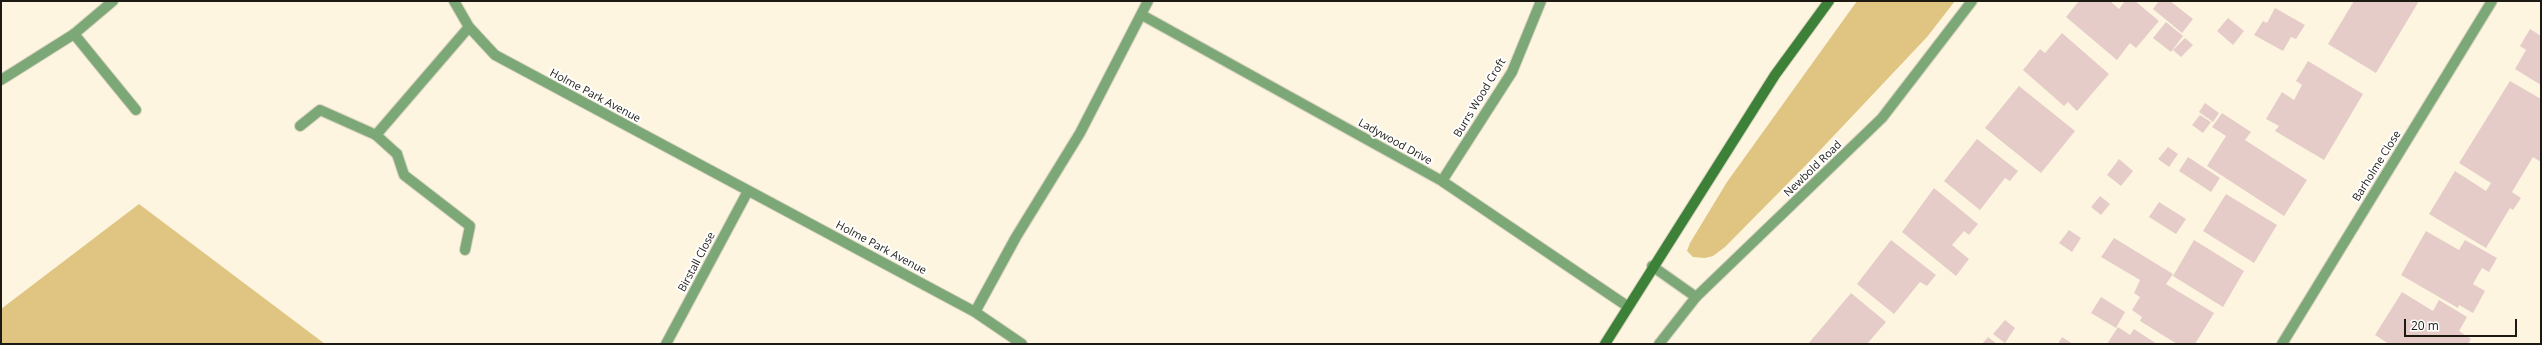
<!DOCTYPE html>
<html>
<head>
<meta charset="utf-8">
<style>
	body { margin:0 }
	#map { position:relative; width:2542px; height:345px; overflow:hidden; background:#fdf5e0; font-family:"Open Sans",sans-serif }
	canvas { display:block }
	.frame { position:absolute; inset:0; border:2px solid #1d1a13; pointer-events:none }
	.scale { position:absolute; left:2404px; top:319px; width:113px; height:18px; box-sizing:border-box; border:2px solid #1d1a13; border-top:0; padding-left:5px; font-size:12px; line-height:14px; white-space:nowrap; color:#1d1a13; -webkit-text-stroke:3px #fff; paint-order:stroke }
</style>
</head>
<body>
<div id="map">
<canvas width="2542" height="345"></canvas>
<div class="frame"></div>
<div class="scale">20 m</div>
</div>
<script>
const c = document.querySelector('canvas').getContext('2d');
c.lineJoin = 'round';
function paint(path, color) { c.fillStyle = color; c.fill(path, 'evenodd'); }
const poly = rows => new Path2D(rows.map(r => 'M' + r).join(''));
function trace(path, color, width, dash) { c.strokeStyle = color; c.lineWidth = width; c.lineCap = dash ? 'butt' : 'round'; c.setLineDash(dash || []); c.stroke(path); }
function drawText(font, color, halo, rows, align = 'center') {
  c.font = font + ' "Open Sans",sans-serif'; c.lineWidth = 4; c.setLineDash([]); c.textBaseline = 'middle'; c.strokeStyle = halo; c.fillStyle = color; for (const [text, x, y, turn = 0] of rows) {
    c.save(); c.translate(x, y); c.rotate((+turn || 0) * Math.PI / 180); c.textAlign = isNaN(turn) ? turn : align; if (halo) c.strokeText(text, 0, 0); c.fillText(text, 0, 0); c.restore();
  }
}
paint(poly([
	[1857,1,1955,1,1927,37,1808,163,1725,247,1713,256,1705,258,1693,257,1687,251,1690,243,1727,182],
	[139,204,325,344,1,344,1,309]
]), '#dfc581');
paint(poly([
	[2079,1,2110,1,2119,9,2125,1,2135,1,2159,21,2136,48,2130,43,2117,60,2066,17],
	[2159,1,2170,1,2193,19,2182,33,2153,9],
	[2354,1,2419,1,2376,73,2328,44],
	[2275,8,2305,25,2296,39,2291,37,2283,51,2254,35,2263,21,2267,23],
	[2228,18,2244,31,2233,45,2217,31],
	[2166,22,2183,36,2171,52,2153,38],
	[2530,29,2541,36,2541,85,2515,69,2526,50,2520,46],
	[2062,33,2109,74,2077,111,2068,102,2064,106,2023,70,2040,49,2045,53],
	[2185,38,2193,45,2181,57,2173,50],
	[2308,61,2363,94,2324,160,2275,131,2279,126,2266,119,2282,92,2294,100,2302,85,2296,81],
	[2510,81,2541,99,2541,162,2533,157,2512,192,2521,198,2513,210,2510,208,2486,248,2429,214,2455,171,2486,191,2491,183,2459,163],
	[2019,86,2075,131,2041,173,1985,128],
	[2205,103,2219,113,2213,122,2199,112],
	[2222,113,2251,132,2245,140,2307,180,2284,216,2207,166,2226,136,2212,127],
	[2200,115,2211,122,2203,133,2192,125],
	[1977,139,2018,171,2010,181,2005,178,1980,210,1944,181],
	[2168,147,2178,154,2169,167,2158,159],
	[2188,157,2220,178,2211,192,2179,171],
	[2119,159,2133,171,2121,186,2107,175],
	[1934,188,1978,224,1969,235,1964,231,1952,245,1969,259,1956,276,1902,232],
	[2226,194,2277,225,2254,263,2203,231],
	[2100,196,2110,204,2101,215,2091,207],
	[2159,202,2186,219,2176,234,2149,217],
	[2069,230,2081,238,2072,252,2059,243],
	[2426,231,2459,250,2465,240,2497,258,2489,272,2482,268,2473,284,2485,291,2473,313,2459,305,2458,308,2401,275],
	[2114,238,2173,274,2166,284,2214,313,2195,344,2177,344,2140,321,2142,317,2132,310,2140,297,2134,293,2140,280,2101,257],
	[1891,240,1936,275,1927,286,1920,282,1894,314,1857,284],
	[2194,240,2244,271,2223,307,2173,276],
	[2402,292,2433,311,2439,300,2467,317,2459,331,2471,339,2468,344,2389,344,2375,335],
	[1851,293,1886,322,1867,344,1808,344],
	[2101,297,2125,312,2116,328,2091,313],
	[2005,320,2015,328,2005,343,1993,334],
	[2118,327,2130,335,2134,329,2157,344,2107,344],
	[1988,337,1997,344,1982,344],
	[2062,337,2073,344,2058,344]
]), '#e5ccc9');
const service = poly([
	[74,34,136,110],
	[300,126,320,110,376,135],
	[397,154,404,175,470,226,465,250],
	[1652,266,1696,297]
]);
const minor = poly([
	[454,1,469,27,495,55,975,312,1016,237,1080,133,1148,1],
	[1142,15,1442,181,1627,306],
	[1,80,74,34,113,1],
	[397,154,376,135,469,27],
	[1442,181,1512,72,1541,1],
	[975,312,1022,344],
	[666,344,748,191],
	[1659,344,1696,297,1882,118,1972,1],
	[2282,344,2492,1]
]);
const secondary = poly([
	[1605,344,1775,75,1829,1]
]);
trace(service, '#d9d2bf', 12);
trace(minor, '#d9d2bf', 12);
trace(secondary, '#d9d2bf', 12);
trace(service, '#7ca877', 10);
trace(minor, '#7ca877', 10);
trace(secondary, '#3d8138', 10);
drawText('11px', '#1d1a13', '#fff', [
	["Holme Park Avenue",595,96,28],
	["Burrs Wood Croft",1480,98,-59],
	["Ladywood Drive",1395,142,29],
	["Barholme Close",2377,166,-58],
	["Newbold Road",1813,169,-44],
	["Holme Park Avenue",881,248,28],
	["Birstall Close",697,262,-62]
]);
</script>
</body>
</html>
